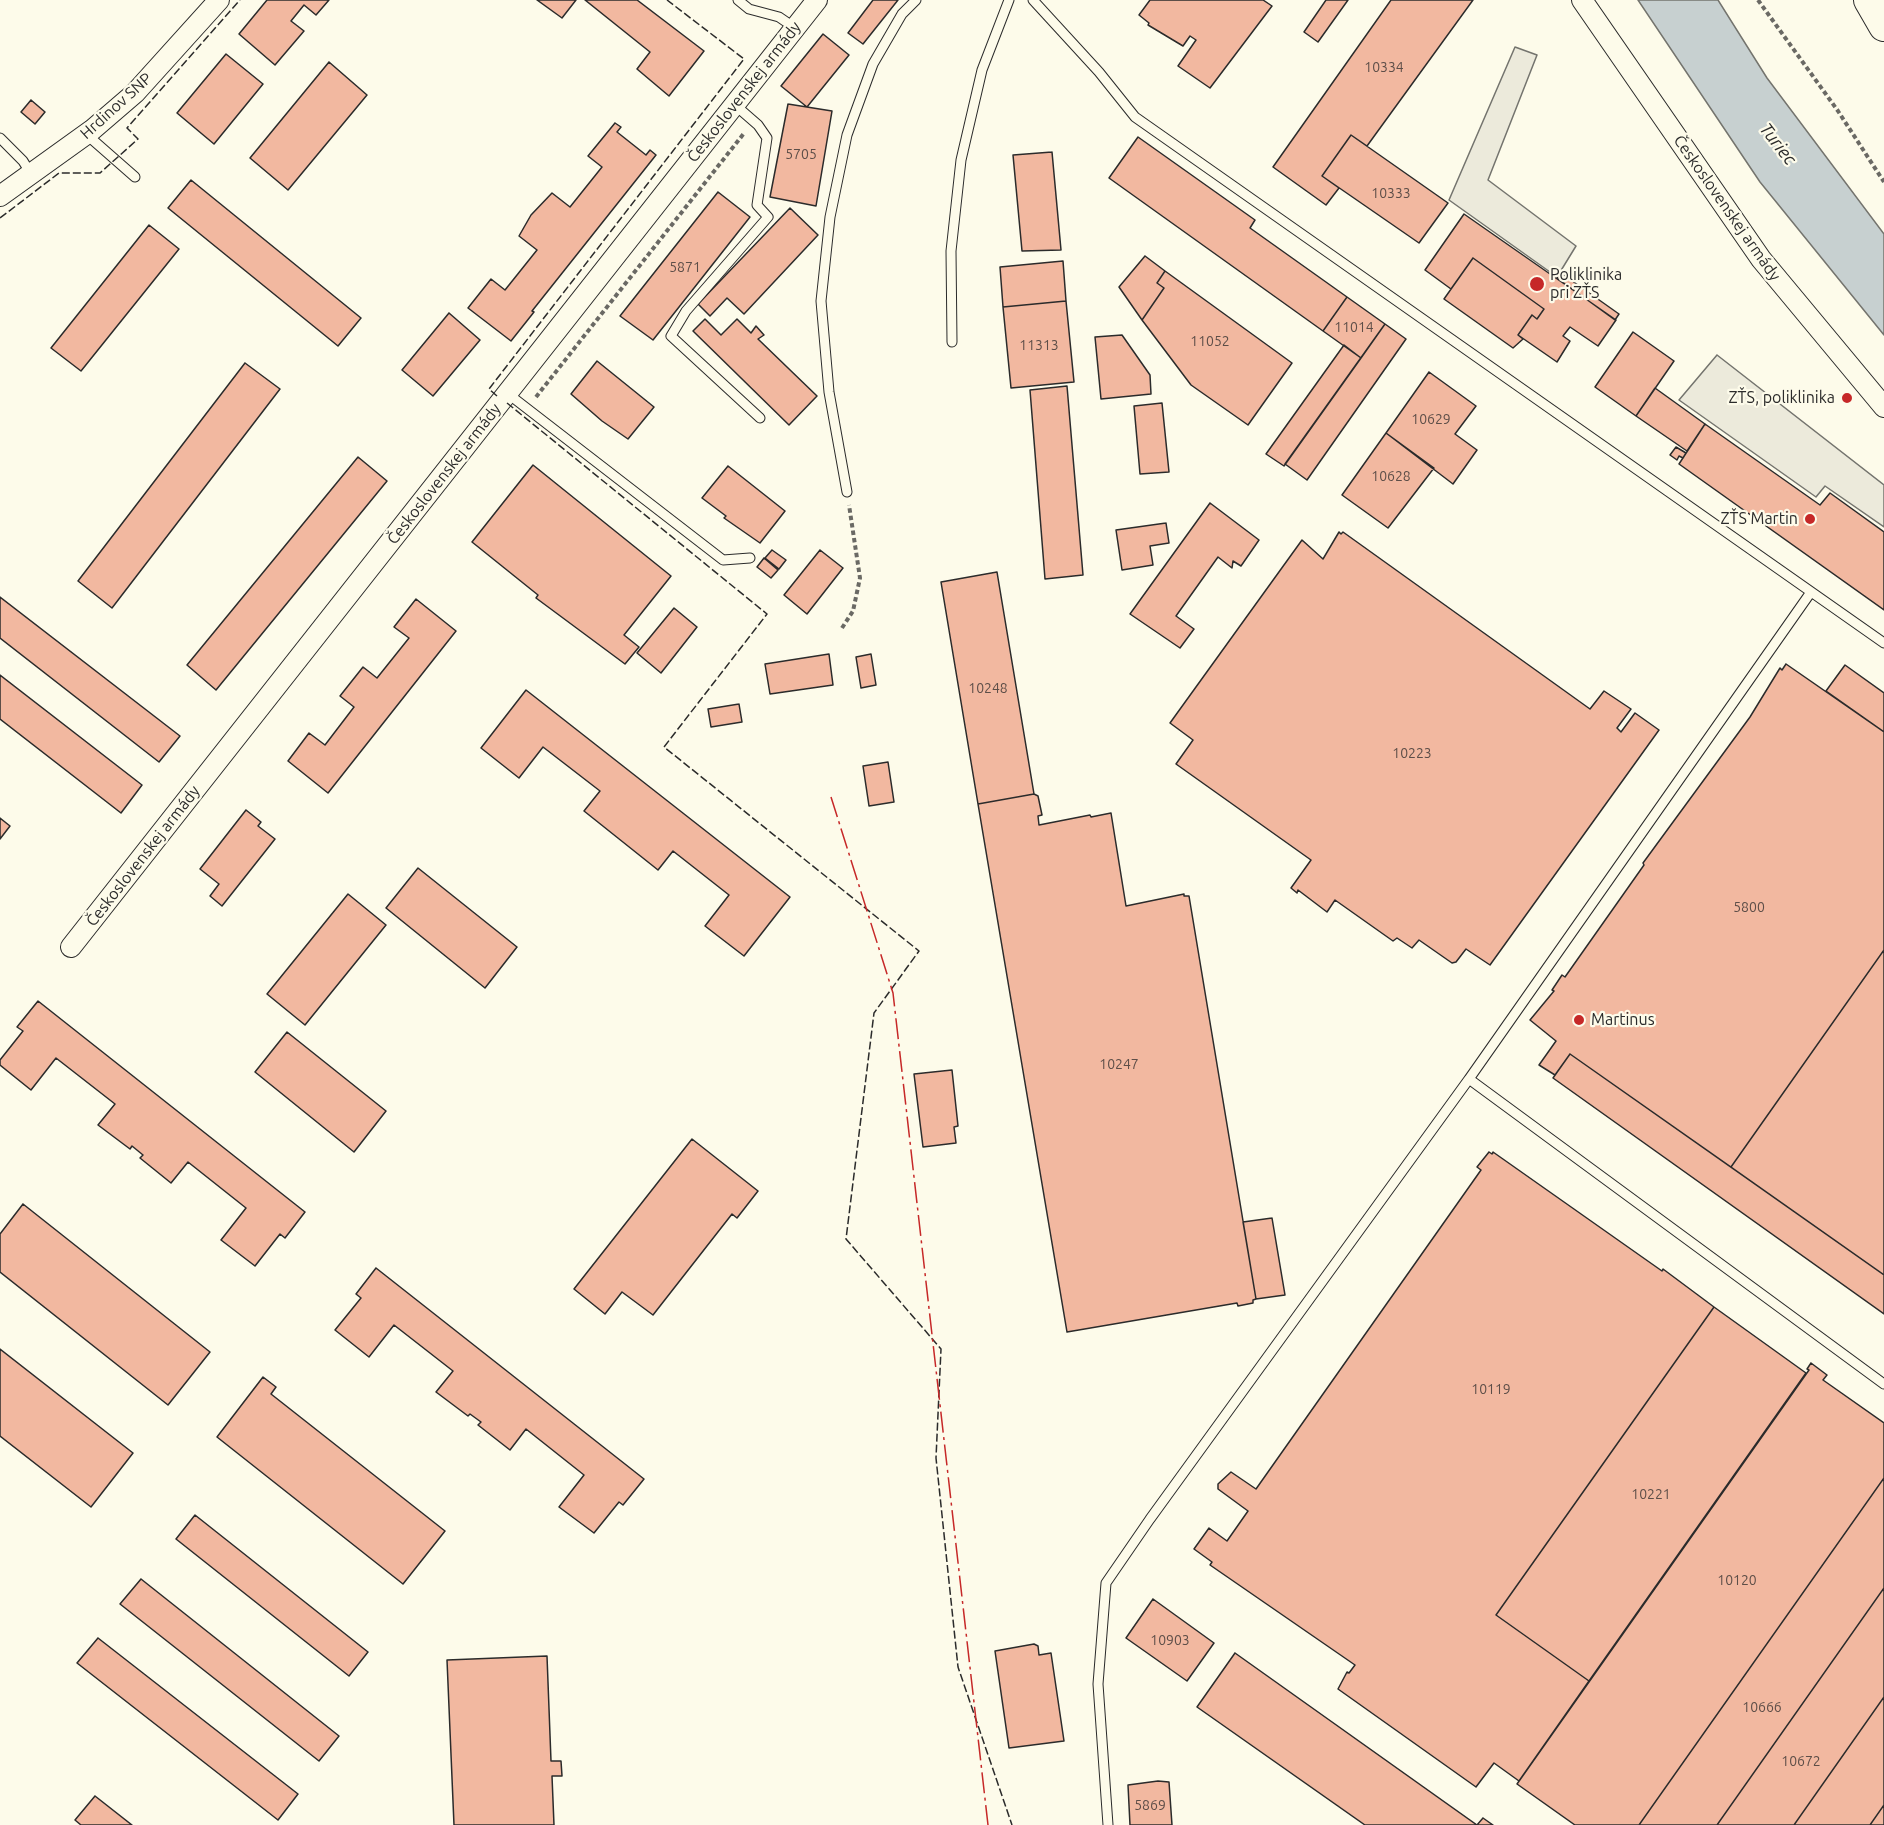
<!DOCTYPE html>
<html>
<head>
<meta charset="utf-8">
<style>
	body { margin:0 }
	canvas { display:block; background:#fdfbea }
</style>
</head>
<body>
<canvas width="1884" height="1825"></canvas>
<script>
const c = document.querySelector('canvas').getContext('2d');
c.lineJoin = 'round';
function paint(path, color) { c.fillStyle = color; c.fill(path, 'evenodd'); }
const poly = rows => new Path2D(rows.map(r => 'M' + r).join(''));
function trace(path, color, width, dash) { c.strokeStyle = color; c.lineWidth = width; c.lineCap = dash ? 'butt' : 'round'; c.setLineDash(dash || []); c.stroke(path); }
function drawText(font, color, halo, rows, align = 'center') {
  c.font = font + ' Ubuntu,sans-serif'; c.lineWidth = 4.5; c.setLineDash([]); c.textBaseline = 'middle'; c.strokeStyle = halo; c.fillStyle = color; for (const [text, x, y, turn = 0] of rows) {
    c.save(); c.translate(x, y); c.rotate((+turn || 0) * Math.PI / 180); c.textAlign = isNaN(turn) ? turn : align; if (halo) c.strokeText(text, 0, 0); c.fillText(text, 0, 0); c.restore();
  }
}
const parking = poly([
	[1515,47,1537,55,1488,180,1576,246,1557,277,1449,200,1515,47],
	[1717,355,1884,485,1884,527,1825,486,1816,497,1679,400,1717,355]
]);
paint(parking, '#eceadb');
trace(parking, '#74746e', 1.5);
const water = poly([
	[1638,0,1718,0,1767,78,1884,234,1884,335,1760,182,1638,0]
]);
paint(water, '#c7d0d0');
trace(water, '#74746e', 1.5);
const building = poly([
	[267,0,329,0,316,15,304,5,291,21,304,31,275,65,239,34,267,0],
	[537,0,576,0,562,18,537,0],
	[585,0,637,0,704,51,669,96,637,69,650,52,585,0],
	[873,0,898,0,863,44,848,33,873,0],
	[1150,0,1263,0,1272,6,1210,88,1178,66,1196,40,1190,36,1183,46,1148,25,1149,23,1139,15,1150,0],
	[1326,0,1348,0,1318,42,1304,32,1326,0],
	[1391,0,1473,0,1367,146,1351,135,1322,176,1339,188,1326,205,1273,167,1391,0],
	[823,34,849,55,807,107,781,86,823,34],
	[226,54,263,84,214,144,177,113,226,54],
	[329,62,367,95,288,190,250,158,329,62],
	[31,100,45,112,35,124,21,112,31,100],
	[788,104,832,111,816,206,770,197,788,104],
	[615,123,621,127,617,132,646,155,650,150,656,155,532,311,534,312,511,341,468,308,491,279,505,290,537,250,519,236,531,215,552,193,570,207,602,167,588,156,615,123],
	[1351,135,1448,203,1419,243,1322,176,1351,135],
	[1138,137,1255,220,1250,228,1347,297,1323,331,1109,178,1138,137],
	[1052,152,1061,250,1022,251,1013,155,1052,152],
	[191,180,361,318,338,346,168,208,191,180],
	[718,192,750,217,653,340,620,316,718,192],
	[790,208,818,235,744,314,727,298,710,316,698,304,790,208],
	[1464,214,1616,320,1598,346,1570,327,1563,336,1570,341,1557,362,1518,335,1532,315,1537,319,1544,309,1473,258,1451,289,1425,270,1464,214],
	[149,225,179,249,81,371,51,348,149,225],
	[1145,256,1165,271,1157,283,1164,288,1142,320,1119,287,1145,256],
	[1473,258,1544,309,1537,319,1532,315,1518,335,1523,339,1513,348,1444,299,1473,258],
	[1063,261,1066,301,1003,307,1000,267,1063,261],
	[1165,271,1292,363,1248,425,1191,385,1142,320,1164,288,1157,283,1165,271],
	[1561,273,1619,314,1615,320,1557,278,1561,273],
	[1347,297,1385,324,1361,358,1323,331,1347,297],
	[1066,301,1074,382,1011,388,1003,307,1066,301],
	[449,313,480,340,433,396,402,370,449,313],
	[705,319,721,335,737,319,751,333,756,326,764,335,758,339,817,396,789,425,693,331,705,319],
	[1385,324,1406,339,1307,480,1285,464,1385,324],
	[1633,332,1674,361,1636,416,1595,387,1633,332],
	[1122,335,1150,375,1151,394,1101,399,1095,337,1122,335],
	[1344,345,1361,358,1284,466,1266,454,1344,345],
	[597,361,654,407,628,439,602,421,571,394,597,361],
	[245,363,280,389,112,608,78,581,245,363],
	[1429,372,1476,406,1455,434,1477,450,1453,484,1386,433,1429,372],
	[1067,386,1083,575,1045,579,1030,390,1067,386],
	[1655,388,1705,424,1687,451,1636,416,1655,388],
	[1162,403,1169,472,1140,474,1134,406,1162,403],
	[1705,424,1820,505,1830,493,1884,532,1884,610,1679,464,1705,424],
	[1386,433,1434,468,1388,528,1342,495,1386,433],
	[1676,447,1686,453,1683,458,1679,456,1677,460,1670,455,1676,447],
	[358,457,387,481,216,690,187,665,358,457],
	[533,465,671,576,624,635,639,647,625,664,536,598,538,595,472,542,533,465],
	[728,466,785,511,760,543,724,518,726,516,702,498,728,466],
	[1210,503,1259,540,1241,566,1233,561,1232,568,1218,557,1176,616,1194,629,1180,648,1130,614,1210,503],
	[1166,523,1169,543,1150,546,1153,565,1122,570,1116,530,1166,523],
	[1339,532,1341,534,1343,532,1590,709,1604,691,1631,709,1617,728,1621,732,1635,713,1659,730,1490,965,1466,949,1456,962,1452,963,1419,940,1412,948,1397,938,1393,941,1335,900,1327,912,1298,890,1297,893,1291,888,1311,860,1176,764,1193,740,1170,723,1302,540,1323,559,1339,532],
	[772,550,786,560,779,569,765,558,772,550],
	[820,550,843,568,807,614,784,595,820,550],
	[764,558,778,570,771,578,757,567,764,558],
	[997,572,1034,794,978,804,941,582,997,572],
	[0,597,180,736,159,762,0,638,0,597],
	[416,599,456,631,328,793,288,761,309,733,325,745,354,707,340,696,363,667,377,678,409,638,394,627,416,599],
	[674,608,697,627,661,673,637,653,674,608],
	[829,654,833,685,770,694,765,664,829,654],
	[871,654,876,685,861,688,856,657,871,654],
	[1786,664,1884,732,1884,950,1731,1167,1570,1054,1555,1075,1539,1065,1556,1041,1530,1020,1554,991,1552,990,1562,975,1565,977,1644,865,1643,863,1750,717,1780,668,1782,670,1786,664],
	[1845,665,1884,693,1884,732,1826,691,1845,665],
	[0,675,142,785,121,813,0,719,0,675],
	[526,690,790,897,744,956,705,926,729,895,673,851,658,870,584,811,600,791,543,747,519,778,481,748,526,690],
	[739,704,742,722,711,727,708,709,739,704],
	[888,762,894,802,869,806,863,766,888,762],
	[1034,794,1038,796,1042,815,1038,816,1039,825,1090,815,1091,817,1111,813,1126,906,1184,894,1184,896,1189,896,1256,1299,1253,1300,1253,1303,1238,1306,1237,1303,1067,1332,978,804,1034,794],
	[246,810,261,822,258,826,275,839,222,906,210,896,219,884,200,869,246,810],
	[0,818,10,826,0,839,0,818],
	[418,868,517,947,485,988,386,908,418,868],
	[348,894,386,925,305,1025,267,994,348,894],
	[1884,950,1884,1275,1731,1167,1884,950],
	[38,1001,305,1212,285,1238,280,1234,255,1266,221,1240,246,1208,188,1162,171,1183,140,1158,143,1155,132,1146,130,1149,98,1125,115,1104,56,1058,31,1090,0,1065,0,1060,23,1031,17,1027,38,1001],
	[287,1032,386,1111,354,1152,255,1072,287,1032],
	[1570,1054,1884,1275,1884,1314,1553,1078,1570,1054],
	[952,1070,958,1126,954,1127,956,1143,923,1147,914,1074,952,1070],
	[692,1139,758,1191,737,1218,732,1214,653,1315,622,1292,605,1314,574,1289,692,1139],
	[1489,1152,1492,1154,1493,1152,1662,1271,1663,1269,1714,1307,1496,1615,1589,1681,1519,1781,1494,1763,1476,1787,1338,1689,1347,1672,1349,1673,1355,1665,1210,1565,1212,1562,1194,1549,1209,1528,1227,1541,1248,1511,1218,1489,1218,1484,1231,1472,1256,1489,1481,1170,1477,1167,1489,1152],
	[23,1204,210,1352,168,1405,0,1272,0,1234,23,1204],
	[1272,1218,1285,1295,1256,1299,1243,1222,1272,1218],
	[376,1268,644,1479,623,1505,619,1502,594,1533,559,1507,584,1475,526,1429,510,1450,478,1425,481,1422,470,1414,468,1416,436,1392,453,1371,394,1325,369,1357,335,1330,361,1298,356,1294,376,1268],
	[1714,1307,1806,1373,1589,1681,1496,1615,1714,1307],
	[0,1349,133,1453,91,1507,0,1436,0,1349],
	[1811,1363,1827,1375,1823,1380,1884,1423,1884,1478,1639,1825,1575,1825,1517,1784,1809,1370,1807,1369,1811,1363],
	[263,1377,276,1387,271,1394,445,1531,403,1584,217,1437,263,1377],
	[1884,1478,1884,1588,1717,1825,1639,1825,1884,1478],
	[195,1515,368,1652,349,1676,176,1539,195,1515],
	[141,1579,339,1736,319,1761,120,1604,141,1579],
	[1884,1588,1884,1697,1794,1825,1717,1825,1884,1588],
	[1153,1599,1214,1643,1187,1681,1126,1638,1153,1599],
	[98,1638,298,1794,278,1820,77,1663,98,1638],
	[1034,1644,1038,1646,1039,1655,1051,1653,1064,1741,1009,1748,995,1651,1034,1644],
	[1235,1653,1477,1825,1365,1825,1197,1707,1235,1653],
	[547,1656,551,1761,561,1761,562,1776,552,1776,554,1825,454,1825,447,1660,547,1656],
	[1884,1697,1884,1805,1870,1825,1794,1825,1884,1697],
	[1158,1781,1169,1782,1172,1825,1130,1825,1128,1785,1158,1781],
	[95,1796,132,1825,81,1825,75,1820,95,1796],
	[1884,1805,1884,1825,1870,1825,1884,1805],
	[1483,1818,1493,1825,1477,1825,1483,1818]
]);
paint(building, '#f2b8a0');
trace(building, '#2b2b2b', 1.5);
const service = poly([
	[738,0,749,9,779,17,795,28],
	[1033,0,1099,72,1135,117,1884,643],
	[735,105,758,125,767,138,757,205,768,217,686,311,671,336,760,418],
	[86,134,135,177],
	[0,138,23,161,31,174],
	[952,342,951,251,961,160,982,70,1009,0],
	[507,393,723,560,750,558],
	[847,492,829,392,821,301,830,217,847,135,873,64,902,14,916,0],
	[1811,592,1469,1079,1884,1384],
	[1108,1825,1098,1684,1106,1583,1150,1519,1469,1079]
]);
const minor = poly([
	[1582,0,1761,259,1884,407],
	[0,196,92,130,135,93,219,0],
	[71,947,817,0]
]);
const primary = poly([
	[1869,0,1884,26]
]);
trace(service, '#2b2b2b', 11);
trace(minor, '#2b2b2b', 22);
trace(primary, '#2b2b2b', 32);
trace(poly([
	[1758,0,1838,111,1884,182],
	[536,397,745,132],
	[842,628,853,611,860,578,849,505]
]), '#6a6964', 4, [4.5, 3]);
trace(service, '#fdfbea', 9);
trace(minor, '#fdfbea', 20);
trace(primary, '#fdfbea', 30);
trace(poly([
	[0,218,59,173,100,173,138,139,127,128,240,0],
	[497,396,489,389,744,59,667,0],
	[507,403,767,614,664,747,919,951,874,1013,846,1239,941,1349,936,1458,958,1667,1012,1825]
]), '#2b2b2b', 1.5, [8, 3]);
trace(poly([
	[831,797,893,993,988,1825]
]), '#c62828', 1.5, [21, 4.5, 3, 4.5]);
for (const [x, y, r, color] of [
	[1537,284,8,"#c62828"],
	[1847,398,6,"#c62828"],
	[1810,519,6,"#c62828"],
	[1579,1020,6,"#c62828"]
]) { const dot = new Path2D(); dot.arc(x, y, r, 0, 2 * Math.PI); c.fillStyle = color; c.fill(dot); trace(dot, '#fdfbea', 2); }
drawText('14px', '#5d4e48', null, [
	["10334",1384,67],
	["5705",801,154],
	["10333",1391,193],
	["5871",685,267],
	["11014",1354,327],
	["11052",1210,341],
	["11313",1039,345],
	["10629",1431,419],
	["10628",1391,476],
	["10248",988,688],
	["10223",1412,753],
	["5800",1749,907],
	["10247",1119,1064],
	["10119",1491,1389],
	["10221",1651,1494],
	["10120",1737,1580],
	["10903",1170,1640],
	["10666",1762,1707],
	["10672",1801,1761],
	["5869",1150,1805]
]);
drawText('16px', '#2b2b2b', '#fdfbea', [
	["Československej armády",744,92,-52],
	["Hrdinov SNP",116,106,-42],
	["Československej armády",1727,208,55],
	["Československej armády",444,474,-52],
	["Československej armády",143,856,-52]
]);
drawText('16px', '#2b2b2b', '#fdfbea', [
	["Poliklinika",1550,275],
	["pri ZŤS",1550,293],
	["ZŤS, poliklinika",1835,398,"right"],
	["ZŤS Martin",1798,519,"right"],
	["Martinus",1591,1020]
], 'left');
drawText('italic 18px', '#2b2b2b', '#fdfbea', [
	["Turiec",1778,144,52]
]);
</script>
</body>
</html>
